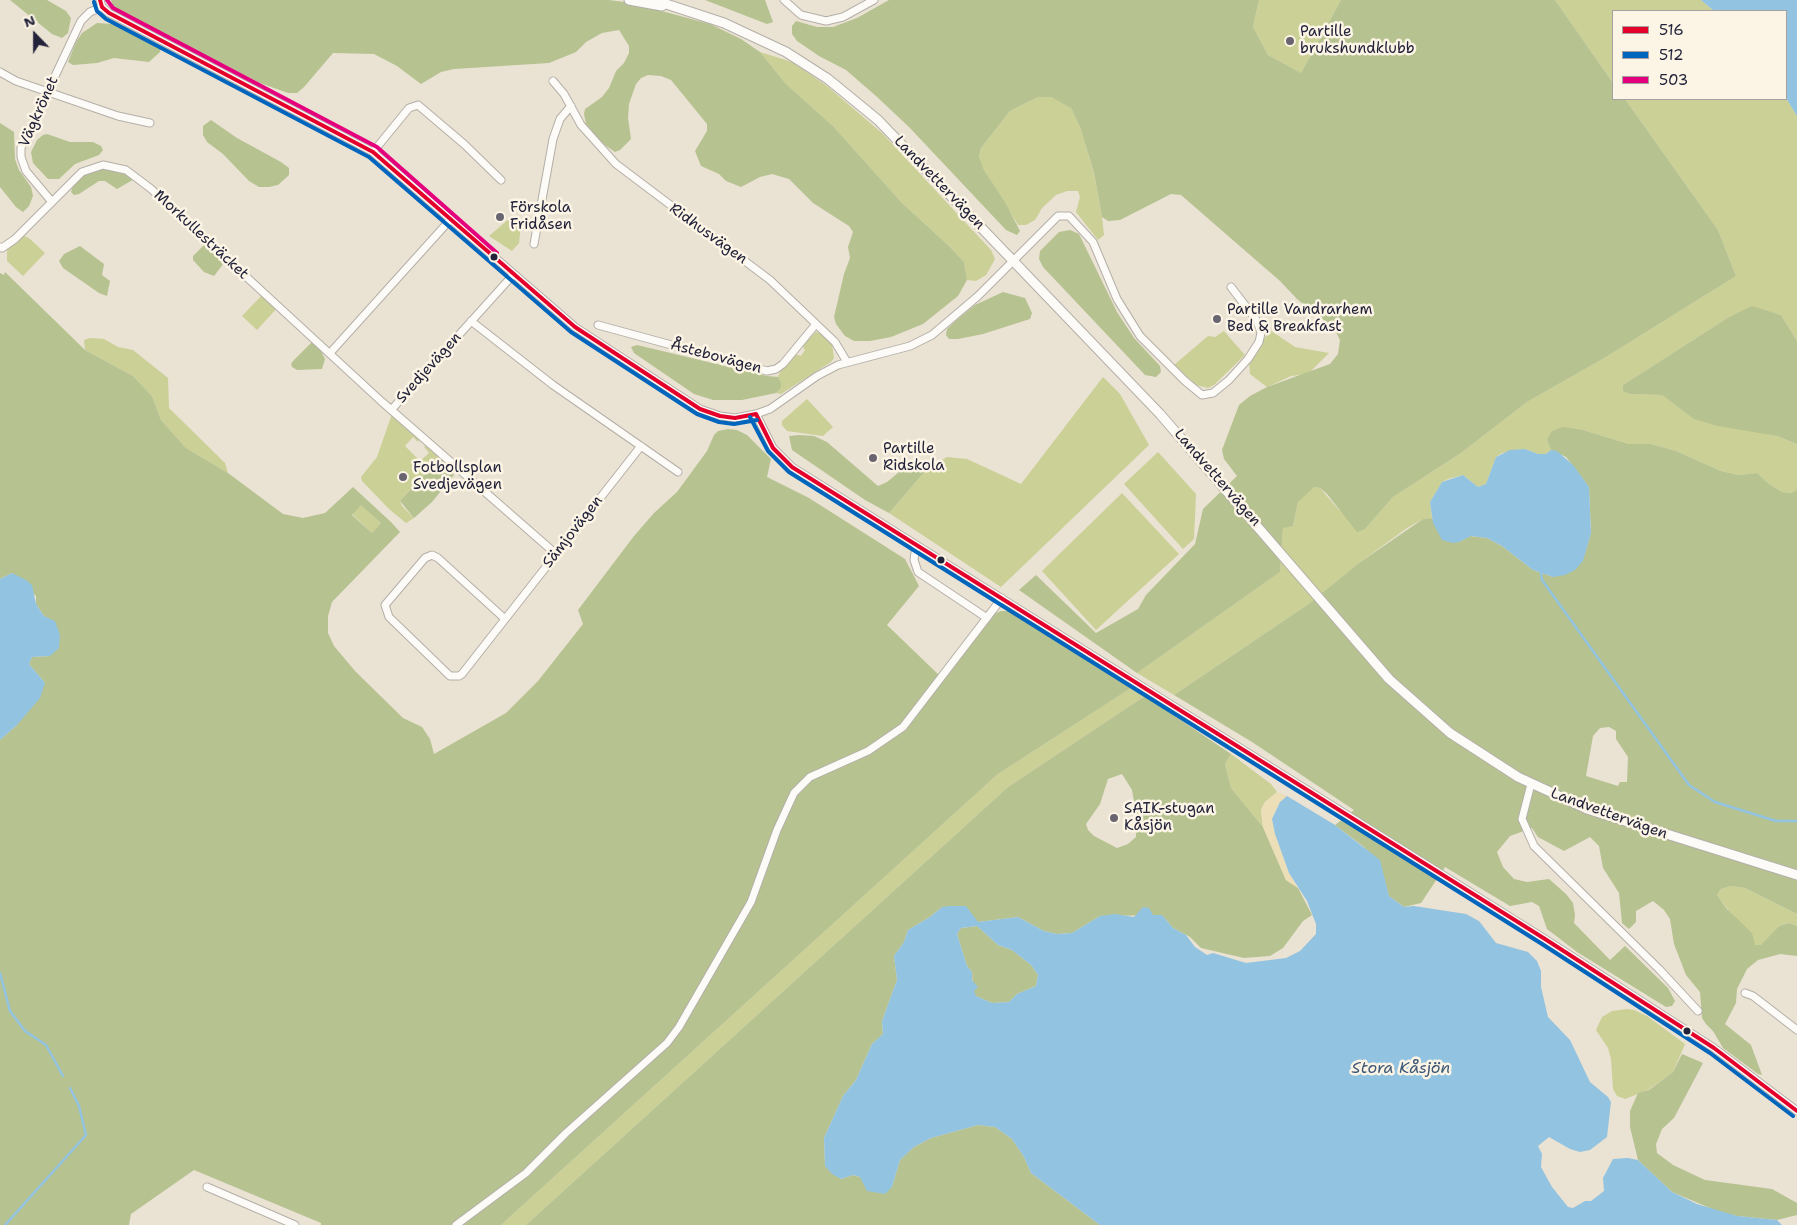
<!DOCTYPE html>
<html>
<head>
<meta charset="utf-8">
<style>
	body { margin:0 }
	#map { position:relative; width:1797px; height:1225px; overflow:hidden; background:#eae2d3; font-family:"Shantell Sans",sans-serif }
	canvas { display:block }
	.legend { position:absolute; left:1612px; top:10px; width:175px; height:90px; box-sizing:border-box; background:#fcf5e5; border:1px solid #a5a1a1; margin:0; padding:6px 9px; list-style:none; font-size:15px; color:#22223b }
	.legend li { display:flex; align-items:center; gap:10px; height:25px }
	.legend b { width:25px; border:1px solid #a5a1a1 }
	.north { position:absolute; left:10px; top:10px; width:50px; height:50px; -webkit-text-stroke:4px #fcf5e5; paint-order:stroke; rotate:338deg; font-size:14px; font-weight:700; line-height:20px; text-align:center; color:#22223b }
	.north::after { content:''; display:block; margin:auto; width:18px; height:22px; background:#22223b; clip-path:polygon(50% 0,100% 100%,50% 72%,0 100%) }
</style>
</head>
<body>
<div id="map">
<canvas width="1797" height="1225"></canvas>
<ul class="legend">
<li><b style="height:6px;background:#e4002b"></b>516</li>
<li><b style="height:6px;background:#0065bd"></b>512</li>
<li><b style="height:6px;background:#e5007d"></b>503</li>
</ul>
<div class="north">N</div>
</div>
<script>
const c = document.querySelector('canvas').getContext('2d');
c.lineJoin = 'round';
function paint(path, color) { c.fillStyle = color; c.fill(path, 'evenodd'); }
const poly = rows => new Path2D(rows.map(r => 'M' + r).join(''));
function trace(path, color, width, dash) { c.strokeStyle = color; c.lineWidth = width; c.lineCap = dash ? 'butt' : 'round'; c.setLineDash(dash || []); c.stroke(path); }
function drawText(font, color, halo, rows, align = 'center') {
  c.font = font + ' "Shantell Sans",sans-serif'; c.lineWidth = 5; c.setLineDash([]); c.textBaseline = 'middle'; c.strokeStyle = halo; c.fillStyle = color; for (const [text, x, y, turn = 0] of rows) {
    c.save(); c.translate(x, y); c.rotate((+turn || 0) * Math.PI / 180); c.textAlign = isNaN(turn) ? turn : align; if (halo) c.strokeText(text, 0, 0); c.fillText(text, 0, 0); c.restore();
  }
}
paint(poly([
	[1259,0,1341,0,1301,73,1268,55,1253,27],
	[1555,0,1701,0,1714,11,1613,11,1613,83],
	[760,52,792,62,827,86,883,134,991,250,995,259,986,275,976,281,967,280,964,262,949,246,902,203,833,126,786,84],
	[1038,97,1051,97,1060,101,1071,108,1080,127,1094,174,1102,217,1104,235,1098,240,1076,212,1080,197,1078,191,1067,191,1056,195,1042,208,1035,220,1026,225,1018,225,984,170,979,158,981,148,1010,111],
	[1786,98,1797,116,1797,341,1781,315,1752,307,1729,317,1623,385,1630,394,1662,395,1695,419,1777,436,1797,444,1797,490,1793,493,1782,492,1769,484,1757,473,1739,475,1721,471,1676,451,1651,444,1629,444,1583,430,1547,440,1551,450,1546,454,1538,454,1525,449,1502,453,1496,457,1486,484,1478,487,1463,475,1448,479,1442,482,1430,502,1432,518,1423,519,1407,528,1359,563,1307,605,1174,695,1137,673,1280,572,1283,527,1293,526,1298,502,1303,495,1314,487,1320,488,1339,510,1365,529,1393,497,1461,453,1527,402,1606,357,1736,276,1718,230,1625,99],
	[510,218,521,225,519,243,512,251,489,236],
	[23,235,30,239,45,253,23,276,7,261,7,250],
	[263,294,278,307,257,330,242,316],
	[1270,330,1295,347,1329,353,1308,374,1291,376,1267,387,1250,374,1249,362],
	[1224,331,1245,355,1214,385,1208,388,1196,385,1174,365,1208,336,1215,337],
	[816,332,824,334,832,344,834,358,831,362,781,394,776,393,781,388,781,382,778,377,780,372,795,354,801,356,805,350,802,345],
	[90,338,104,339,118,347,133,350,168,378,169,408,225,463,228,473,186,448,161,420,152,396,133,376,85,350,84,340],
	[1103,377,1120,394,1149,445,1001,587,889,513,927,469,947,457,967,459,1021,484],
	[807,399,833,427,823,436,787,431,782,425,782,421],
	[392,414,419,439,418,442,413,437,405,446,420,461,429,453,424,447,426,446,440,458,400,501,402,506,414,518,406,523,389,509,362,481,361,477,377,457],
	[1158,452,1196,494,1194,539,1183,549,1124,484],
	[1122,493,1179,554,1096,630,1042,571],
	[361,504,381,523,372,533,352,514],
	[1131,688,1145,696,1008,787,526,1225,501,1225,998,774],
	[1231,754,1271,784,1277,792,1265,802,1261,810,1263,827,1231,788,1225,764],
	[1730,886,1745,888,1797,914,1797,926,1789,923,1779,926,1761,946,1755,945,1717,895,1721,889],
	[1627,1009,1634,1010,1647,1016,1685,1044,1673,1072,1648,1090,1625,1099,1617,1096,1613,1089,1611,1059,1608,1048,1596,1030,1602,1017,1612,1011]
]), '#cad096');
paint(poly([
	[10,0,47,0,66,11,71,18,68,33,62,38,52,34],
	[111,0,609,0,632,3,710,24,741,39,760,52,786,84,833,126,902,203,949,246,964,262,967,280,958,296,923,324,891,337,870,341,854,341,845,336,836,324,834,317,844,274,850,258,848,247,853,232,849,226,813,203,789,179,772,174,760,177,741,187,726,181,719,174,701,166,695,151,707,131,707,124,671,80,661,76,648,75,641,78,636,84,629,104,628,118,631,139,620,150,615,152,602,143,586,124,584,114,585,109,602,97,609,88,616,71,624,63,629,53,629,46,619,30,602,33,586,42,576,52,549,63,454,69,441,72,421,84,397,66,374,54,333,53,304,87,297,93,288,93,260,83,114,8],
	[705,0,765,0,773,22,767,24],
	[889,0,1259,0,1253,27,1268,55,1301,73,1341,0,1555,0,1613,83,1613,99,1625,99,1718,230,1736,276,1606,357,1527,402,1461,453,1393,497,1365,529,1357,532,1327,494,1320,488,1314,487,1298,502,1293,526,1283,528,1280,572,1137,673,1019,590,1036,575,1096,633,1138,609,1146,595,1195,544,1203,509,1237,476,1224,459,1222,450,1239,405,1250,396,1267,387,1330,364,1338,354,1340,340,1334,328,1297,299,1280,281,1181,195,1171,194,1120,220,1108,221,1102,217,1094,173,1080,127,1071,108,1051,97,1038,97,1010,111,981,148,979,157,984,170,1006,204,1020,231,1017,235,1006,230,909,127,876,96,846,70,819,56,797,41,792,34,792,26,796,21,817,27,833,27,857,18],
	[97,23,112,24,123,28,150,41,161,47,160,52,149,62,114,58,97,63,73,65,68,62,76,42,82,33],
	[211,120,237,138,281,162,289,168,289,175,278,185,269,187,259,187,249,181,223,154,207,142,203,135,203,126],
	[0,123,14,132,15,159,19,170,31,187,33,196,29,206,23,212,16,207,0,187],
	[47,134,70,142,93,142,101,146,103,150,99,155,75,164,59,179,48,179,33,163,31,152,37,140,43,135],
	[108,166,136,178,117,189,105,181,99,181,79,194,74,195,71,192,74,183,86,174],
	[1070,230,1079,234,1117,312,1134,338,1160,366,1161,372,1156,377,1145,375,1043,267,1039,259,1040,251,1059,232],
	[206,243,222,257,224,263,214,276,204,272,193,260,193,256],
	[80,246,104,264,102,275,110,281,107,296,99,293,63,268,59,261,64,254],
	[5,272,85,350,133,376,152,396,161,420,186,448,228,473,283,514,303,518,325,513,353,487,391,522,400,532,332,602,328,616,328,633,334,646,355,671,403,718,422,727,430,739,434,754,506,713,538,681,583,624,578,610,634,536,654,513,677,492,707,451,714,435,718,431,728,429,737,430,747,435,771,459,767,477,809,498,905,559,919,586,887,625,942,678,994,614,1001,611,1008,611,1017,614,1131,688,998,774,501,1225,321,1225,321,1223,194,1170,131,1214,129,1225,0,1225,0,740,17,725,45,683,29,664,32,657,50,656,55,622,44,616,36,604,36,596,12,573,0,579,0,273,4,275],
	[361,505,381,523,372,533,352,515],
	[1003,292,1025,298,1032,313,1030,319,983,334,958,339,949,339,946,335,947,329,960,317,975,305],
	[1752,306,1781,315,1797,341,1797,444,1777,436,1718,426,1694,419,1662,395,1630,394,1623,391,1623,385,1729,317],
	[312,342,320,349,325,359,322,369,297,370,292,367,291,364,293,361],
	[637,345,767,376,778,377,781,382,781,388,776,393,742,400,713,400,694,394,634,353,631,347],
	[1563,427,1583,430,1629,444,1651,444,1676,451,1721,471,1739,475,1757,473,1769,484,1782,492,1792,493,1797,490,1797,914,1745,888,1730,886,1721,889,1717,895,1727,909,1752,933,1755,945,1761,945,1779,926,1789,923,1797,926,1797,956,1780,954,1758,960,1747,969,1737,989,1736,1003,1725,1024,1751,1045,1762,1075,1758,1074,1723,1048,1713,1031,1706,1024,1702,1018,1700,992,1686,975,1674,944,1670,919,1664,910,1653,901,1636,911,1636,922,1629,929,1622,923,1619,893,1603,868,1599,846,1590,837,1564,851,1538,837,1532,828,1510,836,1497,852,1503,867,1514,879,1527,882,1549,879,1566,894,1573,903,1575,915,1574,923,1610,960,1625,946,1668,988,1675,1001,1672,1006,1666,1007,1577,952,1547,929,1539,906,1532,902,1510,906,1445,867,1421,903,1404,907,1389,896,1381,866,1364,847,1335,825,1354,810,1252,742,1174,695,1307,605,1359,563,1423,519,1432,518,1439,531,1459,542,1470,536,1487,538,1502,546,1533,570,1553,577,1583,560,1591,533,1589,487,1566,457,1551,450,1547,440,1552,431],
	[1609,727,1616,731,1616,739,1628,757,1627,782,1620,782,1618,786,1586,776,1593,736,1600,728],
	[799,435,814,436,827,442,878,486,887,482,909,464,916,464,927,469,889,513,865,500,792,450,789,436],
	[440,458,449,466,454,475,432,502,414,518,400,501],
	[1145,696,1231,754,1225,764,1231,788,1263,827,1286,880,1298,888,1312,915,1303,921,1283,948,1270,956,1244,958,1201,948,1190,937,1173,928,1162,915,1100,916,1072,933,1057,934,1044,931,1018,917,978,922,942,907,930,917,908,930,904,942,894,956,897,980,882,1021,883,1034,872,1044,856,1080,843,1096,824,1138,825,1166,841,1179,853,1175,892,1187,900,1160,914,1147,931,1138,978,1125,995,1127,1012,1139,1024,1157,1031,1173,1100,1225,526,1225,1008,787],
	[1122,774,1132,790,1136,812,1136,837,1128,844,1117,848,1094,836,1088,830,1086,824,1100,804,1108,779],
	[977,926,998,945,1012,950,1031,965,1038,975,1036,986,1017,994,1009,1002,992,1003,976,996,973,991,972,972,967,966,957,934,961,928],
	[1682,1054,1703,1063,1674,1118,1662,1129,1656,1144,1657,1153,1673,1165,1705,1180,1772,1189,1797,1203,1797,1215,1777,1220,1737,1216,1717,1211,1672,1192,1638,1160,1630,1127,1630,1111,1638,1093,1649,1090,1673,1072]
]), '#b6c290');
paint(poly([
	[1277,792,1287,796,1276,809,1272,820,1275,834,1289,873,1298,888,1286,880,1263,827,1261,810,1265,802]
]), '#ecdeb6');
paint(poly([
	[1701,0,1797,0,1797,116,1786,98,1786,11,1714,11],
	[1525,449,1538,454,1546,454,1551,450,1557,451,1573,465,1589,487,1591,533,1583,561,1575,570,1565,575,1553,577,1533,570,1502,546,1487,538,1471,536,1459,542,1453,543,1442,540,1433,523,1430,502,1442,482,1463,475,1478,487,1486,484,1496,457,1510,450],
	[12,573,26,580,32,585,36,604,44,616,55,621,60,635,59,648,50,656,32,657,29,664,45,683,40,698,17,725,0,740,0,579],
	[1287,796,1335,825,1380,860,1389,896,1404,907,1414,906,1466,914,1479,921,1496,943,1528,952,1537,961,1541,971,1541,987,1548,1017,1570,1040,1590,1082,1608,1097,1611,1102,1607,1137,1590,1150,1580,1152,1570,1149,1549,1137,1538,1146,1542,1154,1541,1167,1552,1187,1568,1207,1573,1208,1585,1201,1591,1201,1604,1191,1603,1178,1613,1159,1628,1158,1638,1160,1672,1192,1697,1204,1737,1216,1777,1220,1782,1225,1100,1225,1031,1173,1024,1157,1012,1139,995,1127,978,1125,931,1138,914,1147,900,1160,892,1187,885,1194,867,1191,860,1177,853,1175,841,1179,832,1174,825,1166,824,1138,843,1096,856,1080,872,1044,883,1034,882,1021,897,980,894,956,904,942,908,930,930,917,942,907,950,906,966,906,978,922,1018,917,1044,931,1057,934,1072,933,1100,916,1115,914,1134,917,1143,907,1149,908,1153,915,1162,915,1173,928,1186,935,1195,947,1207,955,1213,953,1246,963,1286,958,1300,951,1316,934,1316,924,1307,901,1289,873,1275,834,1272,819,1280,802],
	[977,926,998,945,1012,950,1031,965,1038,975,1036,986,1017,994,1009,1002,992,1003,976,996,974,991,978,987,972,980,972,972,967,966,957,934,961,928]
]), '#92c3e0');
trace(poly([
	[1541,573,1542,580,1689,785,1715,802,1776,821,1797,821],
	[0,973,10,1011,25,1031,46,1045,63,1076],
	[5,1225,86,1135,79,1106,70,1088]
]), '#92c3e0', 2.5);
const minor = poly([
	[100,0,102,7,109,13,373,152,575,327,700,409,720,416,735,418,756,414,770,409,817,376,838,365,910,346,932,335,978,296,1058,216,1069,216,1093,242,1117,299,1140,336,1185,381,1202,395,1213,393,1229,380,1248,359,1259,342,1261,333,1257,321,1231,287],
	[784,0,801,15,826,21,843,17,874,0],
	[0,72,16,81,118,116,150,123],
	[553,81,564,94,581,125,616,164,770,280,835,342,847,362],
	[373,152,409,108,418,105,464,144,501,180],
	[52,202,26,171,21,157,21,148,81,21,90,12,102,7],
	[534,244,553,139,560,119,571,106],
	[0,247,2,248,15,239,82,172,103,165,126,170,150,188,381,401,556,554],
	[471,321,553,385,678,472],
	[598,325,767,371,776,369,783,364,816,324],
	[330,353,450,220],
	[392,409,513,275],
	[756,414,773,448,792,467,1545,939,1714,1048,1797,1111],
	[916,545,914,560,918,572,987,618],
	[505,619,438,558,432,555,425,558,385,605,389,617,450,676,459,676,462,674,641,446],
	[1531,784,1522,819,1534,846,1659,969,1698,1011],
	[1745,993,1753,996,1797,1030],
	[207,1187,295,1225],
	[456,1225,526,1173,566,1133,667,1043,679,1027,751,902,777,830,794,793,810,777,868,751,903,727,1002,598]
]);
const tertiary = poly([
	[629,0,662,6],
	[654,0,724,23,786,52,828,79,878,120,1160,414,1389,679,1450,733,1518,777,1587,809,1797,875]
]);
trace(minor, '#b4afa8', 9);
trace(tertiary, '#b4afa8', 11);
trace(minor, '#fcfbf8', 7);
trace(tertiary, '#fcfbf8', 9);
trace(poly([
	[100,0,102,7,109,13,373,152,575,327,700,409,720,416,735,418,756,414],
	[756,414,773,448,792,467,1545,939,1714,1048,1797,1111]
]), '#e4002b', 4);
trace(poly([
	[94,2,97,11,106,19,369,157,571,332,697,414,719,422,734,424,757,420],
	[750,417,768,451,789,472,1542,944,1710,1053,1793,1116]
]), '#0065bd', 4);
trace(poly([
	[107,0,113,8,377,147,497,253]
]), '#e5007d', 4);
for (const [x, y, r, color] of [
	[1290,41,5,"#686570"],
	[500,217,5,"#686570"],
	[494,257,4.5,"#22223b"],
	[1217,319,5,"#686570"],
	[873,458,5,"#686570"],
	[403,477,5,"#686570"],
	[941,560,4.5,"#22223b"],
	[1114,818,5,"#686570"],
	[1687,1031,4.5,"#22223b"]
]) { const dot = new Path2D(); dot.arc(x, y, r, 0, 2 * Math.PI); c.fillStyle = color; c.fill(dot); trace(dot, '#fcf5e5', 2); }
drawText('15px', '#22223b', '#fcf5e5', [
	["Partille",1300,32],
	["brukshundklubb",1300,49],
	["Förskola",510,208],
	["Fridåsen",510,225],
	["Partille Vandrarhem",1227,310],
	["Bed & Breakfast",1227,327],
	["Partille",883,449],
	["Ridskola",883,466],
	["Fotbollsplan",413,468],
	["Svedjevägen",413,485],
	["SAIK-stugan",1124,809],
	["Kåsjön",1124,826]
], 'left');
drawText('15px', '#22223b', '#fcf5e5', [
	["Vägkrönet",39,112,-66],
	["Landvettervägen",939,183,46],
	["Ridhusvägen",708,234,36],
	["Morkullesträcket",201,235,43],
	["Åstebovägen",716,357,15],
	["Svedjevägen",429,368,-48],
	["Landvettervägen",1217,478,49],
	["Sämjovägen",573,532,-52],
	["Landvettervägen",1609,814,20]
]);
drawText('italic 16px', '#3c5676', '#fcf5e5', [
	["Stora Kåsjön",1401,1069]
]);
</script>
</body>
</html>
